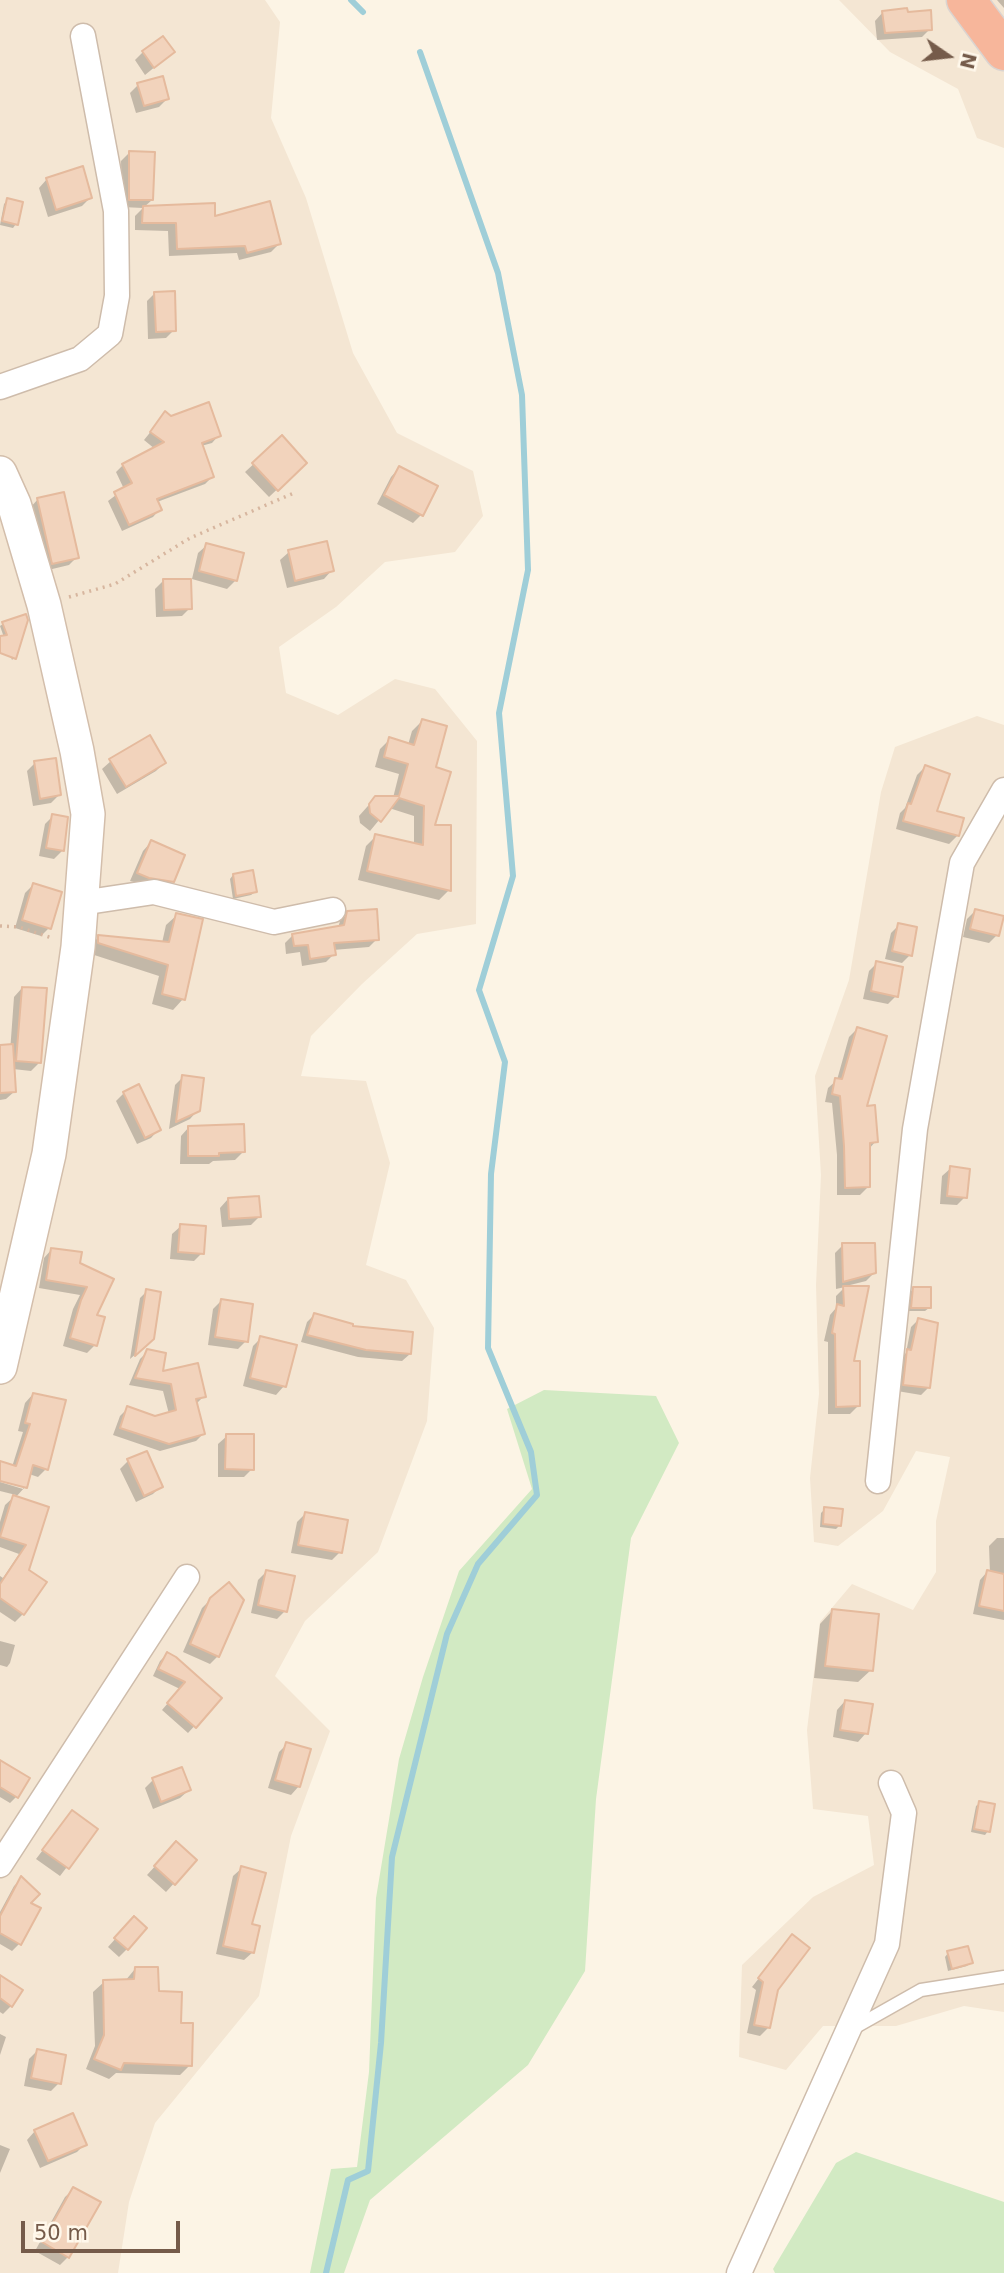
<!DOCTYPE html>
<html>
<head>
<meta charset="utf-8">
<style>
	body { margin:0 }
	#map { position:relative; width:1004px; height:2273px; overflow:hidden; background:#fcf4e5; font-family:"DejaVu Sans",sans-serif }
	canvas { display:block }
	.north { position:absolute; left:913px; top:21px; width:70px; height:70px; -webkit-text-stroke:5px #fff8eb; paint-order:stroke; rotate:104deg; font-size:19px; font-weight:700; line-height:28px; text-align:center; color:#755b4a }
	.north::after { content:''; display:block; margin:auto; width:24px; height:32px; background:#755b4a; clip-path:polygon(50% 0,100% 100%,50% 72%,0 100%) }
	.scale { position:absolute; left:21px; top:2221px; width:159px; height:32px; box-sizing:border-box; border:4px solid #755b4a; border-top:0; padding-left:9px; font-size:21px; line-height:24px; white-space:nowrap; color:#755b4a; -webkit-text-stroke:5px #fff8eb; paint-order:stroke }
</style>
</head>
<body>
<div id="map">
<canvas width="1004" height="2273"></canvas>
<div class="north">N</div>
<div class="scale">50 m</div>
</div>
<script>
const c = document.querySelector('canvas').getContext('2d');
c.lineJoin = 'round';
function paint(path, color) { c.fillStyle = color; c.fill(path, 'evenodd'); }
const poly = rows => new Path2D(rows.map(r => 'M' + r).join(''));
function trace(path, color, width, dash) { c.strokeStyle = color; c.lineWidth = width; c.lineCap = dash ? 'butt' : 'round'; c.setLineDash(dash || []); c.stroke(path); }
paint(poly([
	[0,0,265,0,280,22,271,118,306,198,353,353,397,433,473,471,483,516,455,552,385,562,336,607,279,647,286,693,338,715,395,679,435,689,477,741,476,924,417,934,362,984,311,1036,301,1076,366,1081,390,1163,366,1265,406,1280,434,1328,427,1421,378,1552,305,1621,275,1676,330,1731,291,1836,259,1996,155,2123,129,2202,118,2273,0,2273],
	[839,0,1004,0,1004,148,977,138,958,89,890,52],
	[977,716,1004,725,1004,2012,964,2006,896,2026,823,2026,786,2070,739,2057,742,1965,813,1897,874,1865,868,1816,813,1809,807,1730,820,1622,852,1584,913,1610,936,1572,936,1521,950,1457,916,1451,883,1511,838,1546,814,1542,810,1478,819,1394,816,1285,821,1175,815,1076,849,980,881,792,895,747]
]), '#f4e6d3');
paint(poly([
	[544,1390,656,1396,679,1443,631,1538,596,1799,585,1971,528,2065,370,2200,344,2273,310,2273,331,2169,357,2167,369,2072,376,1898,399,1759,423,1677,459,1571,532,1489,507,1409],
	[856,2152,1004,2202,1004,2273,775,2273,773,2269,836,2163]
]), '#d2eac3');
paint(poly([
	[997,0,1004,0,1004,8],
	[883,12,906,14,930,29,922,37,877,40,875,21],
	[143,52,173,52,145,75,135,60],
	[138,85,167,99,159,107,136,113,130,93],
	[129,153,152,200,143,208,214,218,279,244,271,252,239,260,237,253,169,256,168,231,135,230,135,216,143,208,122,207,121,161],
	[47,179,90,198,82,206,48,217,39,188],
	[8,200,16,224,13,228,0,225,4,204],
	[155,293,174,330,166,338,148,339,147,301],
	[165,414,171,418,219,435,212,443,201,446,212,477,205,484,157,502,160,509,153,517,122,531,108,501,124,489,116,472,123,465,155,449,144,440],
	[282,438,305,463,269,497,245,472],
	[399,468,421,515,413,523,377,504,391,477],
	[38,499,77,557,69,565,44,571,30,508],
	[207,545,235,581,227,589,192,579,198,553],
	[289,552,332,570,324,579,287,588,280,560],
	[163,581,190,608,182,616,156,617,155,589],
	[26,620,14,658,12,660,0,626,3,624],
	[422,721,434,769,433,827,449,890,439,900,358,880,366,846,376,836,414,845,414,816,389,808,370,831,360,823,359,816,375,798,393,798,399,774,375,767,380,749,390,739,408,745,412,731],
	[111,761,164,763,156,771,117,794,102,769],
	[35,763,59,795,51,803,33,806,27,771],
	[925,767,934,812,958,835,949,844,896,829,900,813,905,808,917,775],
	[53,816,62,851,54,859,39,856,45,824],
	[151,842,173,881,164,889,130,881,143,851],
	[233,875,255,892,251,895,233,899,230,879],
	[33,885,49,928,41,936,15,928,25,893],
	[975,911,997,935,989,943,963,937,967,919],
	[348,913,377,939,369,947,333,950,334,954,326,962,302,966,300,952,286,954,285,943,293,935,338,928,340,921],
	[177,915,183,999,173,1010,152,1004,159,976,88,953,88,947,99,937,162,943,166,925],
	[899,925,910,955,902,963,885,959,891,933],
	[877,963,896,996,888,1004,863,999,869,971],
	[22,988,39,1063,31,1071,13,1069,15,1091,6,1099,0,1100,0,1067,9,1066,14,997],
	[857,1029,865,1108,876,1141,868,1150,868,1187,860,1195,837,1195,837,1155,832,1103,825,1102,828,1088,837,1080,849,1037],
	[183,1077,198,1110,190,1119,169,1129,175,1085],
	[124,1093,159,1129,151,1138,137,1144,116,1101],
	[189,1127,243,1152,235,1160,213,1161,209,1164,180,1164,181,1136],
	[951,1168,965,1197,957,1205,940,1204,942,1176],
	[228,1199,259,1217,251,1225,222,1227,220,1208],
	[181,1226,202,1253,194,1261,170,1259,172,1234],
	[843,1245,874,1273,866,1281,846,1286,852,1363,858,1406,850,1414,828,1414,828,1342,824,1341,830,1315,836,1308,836,1296,845,1287,836,1289,835,1253],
	[52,1249,112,1280,94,1316,95,1345,87,1353,63,1346,73,1309,80,1295,39,1288,44,1258],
	[914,1289,929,1308,925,1311,908,1311,910,1292],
	[147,1291,145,1346,130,1359,140,1298],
	[221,1301,246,1341,238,1349,208,1345,213,1309],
	[314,1315,410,1354,402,1361,358,1357,301,1342,307,1322],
	[918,1320,928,1388,921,1395,897,1391,901,1358,906,1353,911,1327],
	[261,1338,284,1386,276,1395,243,1386,253,1346],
	[148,1351,161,1374,204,1396,195,1405,203,1434,196,1441,160,1451,113,1435,120,1416,128,1408,155,1417,169,1414,163,1391,129,1385,140,1359],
	[33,1394,46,1469,38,1477,29,1474,25,1487,15,1498,47,1508,27,1570,23,1614,15,1622,0,1612,0,1576,3,1578,19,1554,0,1547,0,1522,5,1505,16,1495,0,1491,0,1482,23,1489,23,1485,0,1479,0,1464,12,1467,23,1432,18,1431,25,1403],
	[227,1436,252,1469,244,1477,218,1477,218,1444],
	[128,1461,161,1486,153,1494,136,1502,120,1469],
	[825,1509,840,1525,836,1529,820,1527,821,1513],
	[305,1514,340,1552,332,1560,291,1553,297,1522],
	[997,1538,1004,1538,1004,1620,973,1614,980,1580,987,1572,990,1573,989,1546],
	[266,1572,285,1611,277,1619,251,1613,258,1580],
	[211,1599,218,1656,210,1664,183,1652,202,1608],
	[832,1611,871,1670,858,1682,814,1678,820,1624],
	[0,1641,15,1645,10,1663,7,1667,0,1665],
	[167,1654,220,1698,188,1733,162,1710,180,1689,153,1676,160,1661],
	[845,1701,866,1733,858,1742,833,1737,837,1710],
	[287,1744,299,1786,291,1795,268,1788,279,1752],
	[0,1762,16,1797,10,1803,0,1797],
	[153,1780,189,1790,180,1798,153,1809,145,1788],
	[980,1803,988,1831,985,1835,971,1832,976,1806],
	[72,1812,96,1829,60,1876,36,1859],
	[168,1852,195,1860,166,1892,147,1875],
	[242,1868,253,1952,244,1960,216,1954,233,1876],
	[21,1879,29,1903,19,1944,12,1951,0,1944,0,1912,14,1886],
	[126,1927,127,1949,119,1957,108,1947],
	[785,1945,768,2028,760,2036,747,2033,756,1990,752,1987],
	[948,1953,971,1962,967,1966,948,1971,945,1957],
	[135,1969,157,1993,180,2025,190,2065,180,2075,116,2073,109,2079,86,2069,95,2046,93,1992,104,1982,125,1981],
	[0,1977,11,2006,3,2014,0,2012],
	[0,2034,6,2037,0,2055],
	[37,2051,59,2083,51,2091,24,2086,29,2059],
	[35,2131,85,2144,77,2152,40,2168,27,2140],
	[0,2145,10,2149,0,2173],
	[74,2189,68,2257,60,2265,35,2251,65,2197]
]), '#0003');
trace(poly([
	[351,0,363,12],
	[326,2273,348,2180,368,2171,381,2043,392,1857,447,1634,478,1564,537,1495,531,1452,488,1348,491,1174,505,1062,479,990,513,876,499,713,528,570,522,395,498,273,420,52]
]), '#9fced8', 6);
const building = poly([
	[907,8,908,12,931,10,932,30,885,33,882,11,907,8],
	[163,36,175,52,154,68,142,51,163,36],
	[163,76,169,99,144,106,137,83,163,76],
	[129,151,155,152,153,200,129,200,129,151],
	[83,166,92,198,56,210,46,178,83,166],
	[7,198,23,202,18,225,2,221,7,198],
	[270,201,281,244,247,253,245,246,177,249,176,223,142,223,143,206,215,203,215,216,270,201],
	[175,291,176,331,156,332,154,292,175,291],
	[209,402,221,436,202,443,214,477,157,499,162,510,129,525,114,492,132,483,122,464,164,442,150,432,165,411,171,416,209,402],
	[282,435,307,463,278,491,252,463,282,435],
	[399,466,438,486,423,516,384,495,399,466],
	[64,492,79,558,52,564,37,498,64,492],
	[327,541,334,571,295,581,288,550,327,541],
	[206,543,244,553,237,581,199,571,206,543],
	[163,579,191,579,192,609,164,610,163,579],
	[26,614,28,620,16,659,0,653,0,636,7,635,2,622,26,614],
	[422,719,447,726,436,767,451,772,435,825,451,825,451,891,367,871,375,834,423,845,424,806,399,798,381,822,370,813,369,804,375,796,399,796,408,764,384,757,389,737,414,745,422,719],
	[150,735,166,763,126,787,109,759,150,735],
	[56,758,61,795,40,799,34,761,56,758],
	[925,765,950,774,937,811,964,818,959,836,903,821,908,803,911,804,925,765],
	[52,814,68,817,64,851,46,848,52,814],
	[151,840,185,855,174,882,149,878,137,873,151,840],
	[253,870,257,892,236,896,233,874,253,870],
	[33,883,62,892,51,929,22,920,33,883],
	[377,909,379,940,334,943,336,955,310,959,308,945,294,946,292,934,344,925,347,911,377,909],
	[975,909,1004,916,999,936,970,929,975,909],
	[176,913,203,919,185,1000,162,994,168,965,98,943,98,935,169,942,176,913],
	[898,923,917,927,912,956,892,951,898,923],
	[876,961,903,967,898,997,871,991,876,961],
	[22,987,47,988,41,1063,16,1061,22,987],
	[857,1027,887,1036,867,1106,875,1105,878,1142,870,1143,870,1187,845,1188,844,1146,840,1096,832,1094,835,1078,842,1079,857,1027],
	[13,1044,16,1092,0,1093,0,1045,13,1044],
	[182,1075,204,1078,200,1111,176,1122,182,1075],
	[139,1084,161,1130,145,1138,123,1092,139,1084],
	[244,1124,245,1152,219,1153,219,1156,188,1156,188,1126,244,1124],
	[950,1166,970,1169,967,1198,947,1196,950,1166],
	[259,1196,261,1217,229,1219,228,1198,259,1196],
	[180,1224,206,1226,204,1254,178,1252,180,1224],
	[842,1243,875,1243,876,1273,843,1282,842,1243],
	[51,1248,82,1252,80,1263,114,1279,97,1315,105,1317,97,1346,70,1338,81,1300,87,1287,46,1280,51,1248],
	[843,1286,869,1286,854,1361,860,1361,860,1406,836,1407,835,1334,832,1333,837,1304,844,1306,843,1286],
	[913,1287,931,1287,931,1308,911,1308,913,1287],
	[146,1289,161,1292,154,1339,135,1356,146,1289],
	[221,1299,253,1304,248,1342,215,1337,221,1299],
	[314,1313,353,1324,353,1326,413,1332,411,1354,366,1350,307,1335,314,1313],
	[918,1318,938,1323,930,1388,903,1385,907,1349,911,1350,918,1318],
	[260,1336,297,1345,286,1387,250,1378,260,1336],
	[147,1349,166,1353,163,1371,198,1363,206,1397,196,1399,205,1434,169,1444,120,1428,127,1406,155,1416,176,1410,171,1384,135,1378,147,1349],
	[33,1393,66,1400,48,1470,33,1465,27,1488,0,1481,0,1461,16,1466,30,1424,25,1423,33,1393],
	[226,1434,254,1434,254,1470,225,1469,226,1434],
	[147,1451,163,1487,144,1496,127,1459,147,1451],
	[13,1495,49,1507,29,1570,47,1582,24,1615,0,1598,0,1584,26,1545,0,1537,13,1495],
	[824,1507,843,1509,841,1526,823,1524,824,1507],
	[305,1512,348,1520,342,1553,298,1545,305,1512],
	[266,1570,295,1576,287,1612,258,1605,266,1570],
	[987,1570,1004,1574,1004,1611,979,1606,987,1570],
	[229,1582,244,1600,219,1657,190,1644,210,1598,229,1582],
	[832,1609,879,1614,873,1671,825,1666,832,1609],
	[167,1652,176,1657,222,1698,196,1728,167,1703,185,1682,158,1669,167,1652],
	[845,1700,873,1704,868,1734,840,1730,845,1700],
	[286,1742,311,1749,300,1787,275,1780,286,1742],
	[0,1760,30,1778,18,1798,0,1787,0,1760],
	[182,1767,191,1790,161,1802,152,1778,182,1767],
	[979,1801,995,1804,990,1832,974,1829,979,1801],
	[72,1810,98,1829,69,1869,42,1850,72,1810],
	[176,1841,197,1860,175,1885,154,1866,176,1841],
	[241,1866,266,1873,252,1924,260,1926,254,1953,223,1946,241,1866],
	[21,1876,40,1894,31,1903,41,1908,21,1945,0,1933,0,1916,21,1876],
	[134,1916,147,1928,128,1950,114,1938,134,1916],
	[792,1934,810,1948,778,1990,770,2028,754,2025,763,1982,758,1978,792,1934],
	[968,1946,973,1963,952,1969,947,1951,968,1946],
	[135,1967,158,1967,159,1991,182,1992,181,2023,193,2023,192,2066,124,2063,121,2070,94,2059,104,2035,103,1980,134,1979,135,1967],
	[0,1975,23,1990,12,2007,0,1998,0,1975],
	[37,2049,66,2055,61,2084,31,2078,37,2049],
	[73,2113,87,2145,48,2161,34,2130,73,2113],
	[73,2187,101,2202,69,2258,42,2242,73,2187]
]);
paint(building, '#f2d3bc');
trace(building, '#e5ba9d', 2);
const lane = poly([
	[852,2029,921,1990,1004,1977]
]);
const street = poly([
	[0,387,80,359,110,334,117,296,116,211,83,36],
	[81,903,154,892,274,922,333,910],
	[878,1481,915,1129,962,863,1004,790],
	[0,1865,187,1577],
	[739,2273,887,1944,904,1813,891,1783]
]);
const secondary = poly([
	[0,473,14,504,44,605,77,751,88,814,78,947,49,1154,0,1367]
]);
const highway = poly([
	[966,0,1004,51]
]);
trace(lane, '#cebcab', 15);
trace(street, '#cebcab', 27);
trace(secondary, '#d3beab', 36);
trace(highway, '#dbd4d0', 41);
trace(poly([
	[69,597,115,584,190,538,294,493],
	[0,926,19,927,52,938]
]), '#d7b69f', 3.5, [2, 5]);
trace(lane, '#fff', 12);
trace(street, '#fff', 24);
trace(secondary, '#fff', 33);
trace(highway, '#f7b69b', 38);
</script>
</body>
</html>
